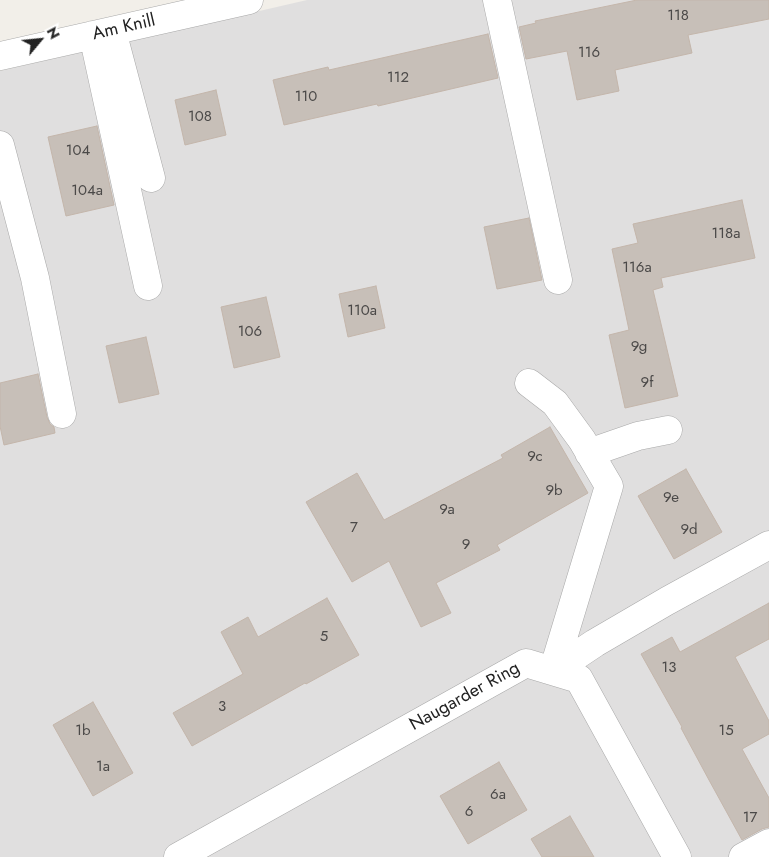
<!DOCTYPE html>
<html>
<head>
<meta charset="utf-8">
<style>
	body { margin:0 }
	#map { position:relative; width:769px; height:857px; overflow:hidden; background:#f2efe9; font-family:Jost,sans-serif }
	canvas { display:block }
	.north { position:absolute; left:15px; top:15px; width:50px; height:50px; -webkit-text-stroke:4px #fff; paint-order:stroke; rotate:62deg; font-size:14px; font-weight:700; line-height:20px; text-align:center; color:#222 }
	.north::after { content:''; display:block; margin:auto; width:18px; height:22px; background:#222; clip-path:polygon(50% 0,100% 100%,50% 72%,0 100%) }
</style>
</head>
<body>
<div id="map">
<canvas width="769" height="857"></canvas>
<div class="north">N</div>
</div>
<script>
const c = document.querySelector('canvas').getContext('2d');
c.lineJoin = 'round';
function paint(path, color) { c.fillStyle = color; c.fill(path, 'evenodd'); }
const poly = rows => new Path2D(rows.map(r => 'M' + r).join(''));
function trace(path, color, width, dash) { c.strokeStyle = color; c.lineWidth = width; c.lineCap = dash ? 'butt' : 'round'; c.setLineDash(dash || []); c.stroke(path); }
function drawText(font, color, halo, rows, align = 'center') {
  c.font = font + ' Jost,sans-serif'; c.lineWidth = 4.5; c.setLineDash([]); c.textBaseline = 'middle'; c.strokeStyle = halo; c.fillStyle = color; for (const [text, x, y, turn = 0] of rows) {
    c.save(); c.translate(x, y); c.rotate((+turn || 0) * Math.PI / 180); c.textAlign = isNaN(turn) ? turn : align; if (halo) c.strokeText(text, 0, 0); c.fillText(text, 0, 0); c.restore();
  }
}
paint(poly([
	[307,0,769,0,769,857,0,857,0,71]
]), '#e0dfdf');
const building = poly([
	[637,0,769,0,769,19,688,35,692,53,615,70,619,91,577,100,567,51,526,59,519,27,536,23,535,21,637,0],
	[488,34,498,78,378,106,377,104,284,125,273,80,328,67,329,70,488,34],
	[216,90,226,135,185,145,175,100,216,90],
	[97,126,114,205,66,216,48,137,97,126],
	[742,200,755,258,661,278,663,287,653,290,678,396,625,408,609,335,629,330,612,249,638,243,633,224,742,200],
	[529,218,542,280,497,289,484,227,529,218],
	[376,286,385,328,348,337,339,294,376,286],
	[266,297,280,357,234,368,221,307,266,297],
	[146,337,159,394,119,403,106,346,146,337],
	[38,374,47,417,50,424,54,427,55,433,4,445,0,426,0,383,38,374],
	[550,427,588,493,497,545,500,550,436,583,451,613,421,627,389,561,352,582,306,502,357,473,384,520,503,458,501,455,550,427],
	[686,469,722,532,674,559,638,496,686,469],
	[327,598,359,655,306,684,305,683,192,746,173,713,243,674,221,632,248,617,258,637,327,598],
	[769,603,769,639,735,657,769,721,769,734,742,749,769,798,769,827,762,829,742,840,709,780,681,728,682,727,641,654,672,637,680,652,769,603],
	[93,702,133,773,93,796,53,725,93,702],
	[499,762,527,810,468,844,440,796,499,762],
	[570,816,594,857,542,857,531,839,570,816]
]);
paint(building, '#c7bfb8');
trace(building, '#c4b6ab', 1);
const minor = poly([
	[497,0,558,280],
	[112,31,151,178],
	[93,35,148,286],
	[0,56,249,0],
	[0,145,35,278,62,414],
	[529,383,555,403,582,440,609,486,553,671],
	[589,453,638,436,668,430],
	[553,671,595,643,667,601,769,545],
	[178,857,526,663,579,679,677,857],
	[743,857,769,843]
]);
trace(minor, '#a9a9a9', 29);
trace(minor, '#fff', 28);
drawText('15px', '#4b4948', null, [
	["118",678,16],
	["116",589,53],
	["112",398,78],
	["110",306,97],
	["108",200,117],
	["104",78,151],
	["104a",87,191],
	["118a",726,234],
	["116a",637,268],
	["110a",362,311],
	["106",250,332],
	["9g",639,347],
	["9f",647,383],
	["9c",535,457],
	["9b",554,491],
	["9e",671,498],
	["9a",447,510],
	["7",354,528],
	["9d",689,530],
	["9",466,545],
	["5",324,637],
	["13",669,668],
	["3",222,707],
	["1b",83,731],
	["15",726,731],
	["1a",103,767],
	["6a",498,795],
	["6",469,812],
	["17",750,818]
]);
drawText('18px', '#222', '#fff', [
	["Am Knill",124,28,-13],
	["Naugarder Ring",465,697,-29]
]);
</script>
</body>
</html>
